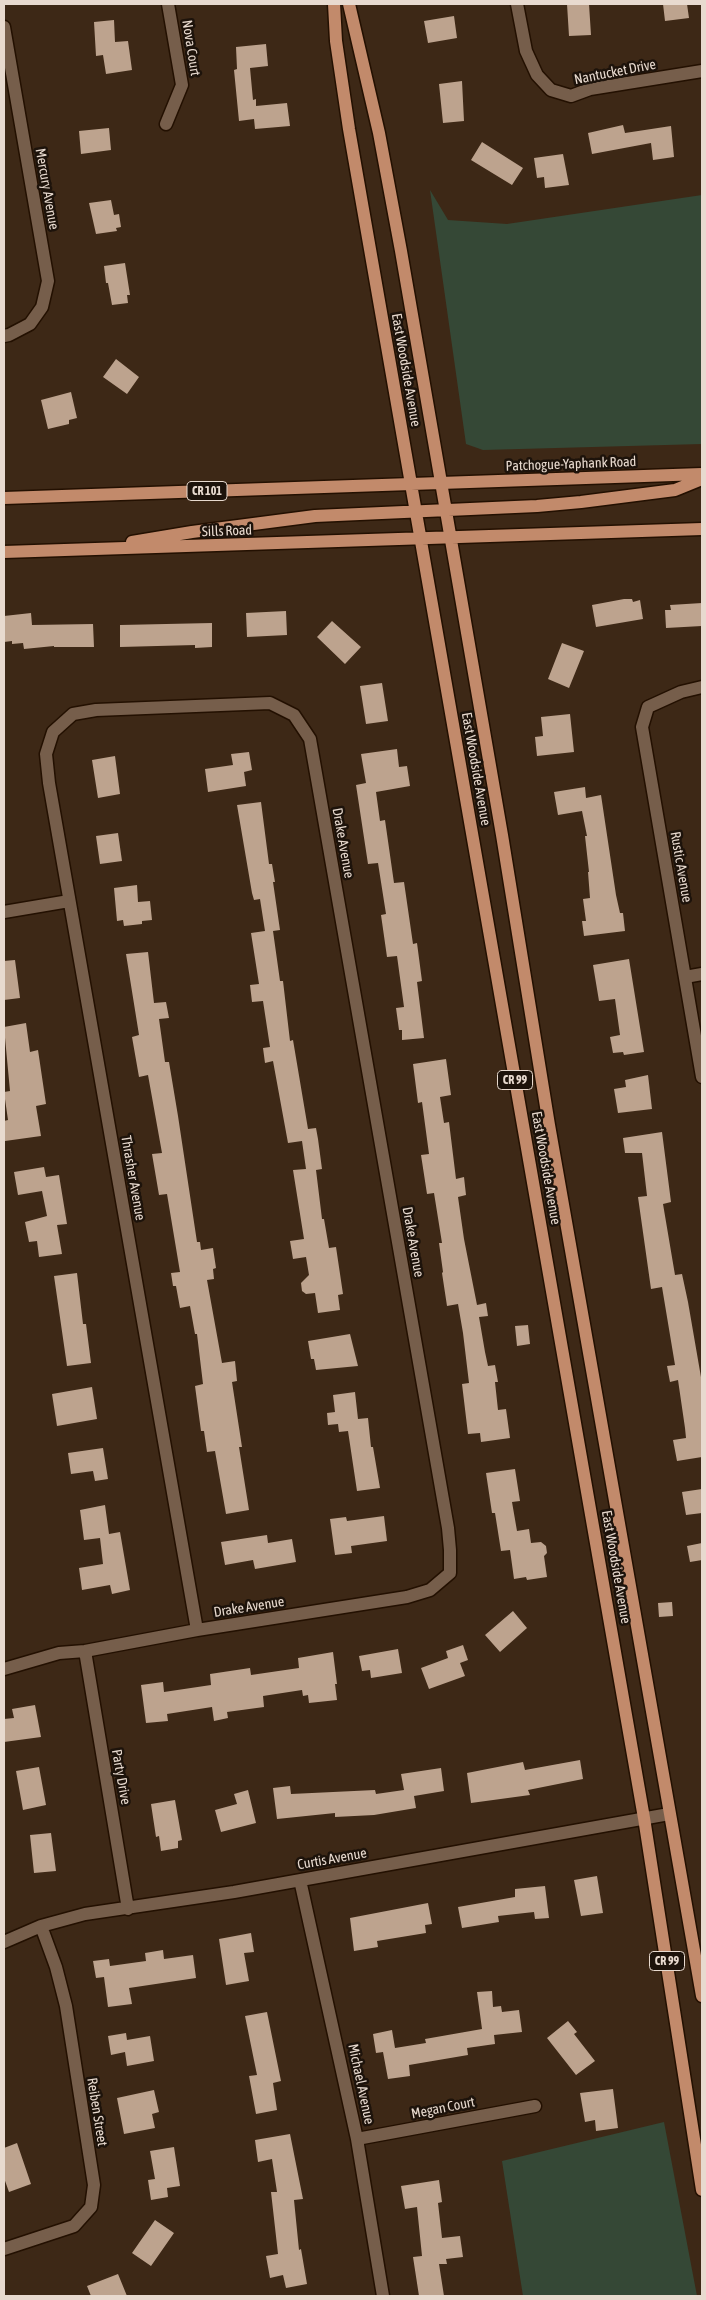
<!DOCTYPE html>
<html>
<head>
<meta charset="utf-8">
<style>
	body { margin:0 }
	#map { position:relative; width:706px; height:2300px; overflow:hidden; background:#3d2816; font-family:"Asap Condensed",sans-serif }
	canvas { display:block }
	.frame { position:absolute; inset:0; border:5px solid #e8dacf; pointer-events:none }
</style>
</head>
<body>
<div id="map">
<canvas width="706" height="2300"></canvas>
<div class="frame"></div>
</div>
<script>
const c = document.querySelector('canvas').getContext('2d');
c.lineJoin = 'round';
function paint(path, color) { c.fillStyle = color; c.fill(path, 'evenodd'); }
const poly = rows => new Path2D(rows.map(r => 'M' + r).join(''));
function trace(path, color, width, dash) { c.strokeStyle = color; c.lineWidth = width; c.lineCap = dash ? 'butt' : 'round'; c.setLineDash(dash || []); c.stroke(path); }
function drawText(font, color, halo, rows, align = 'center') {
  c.font = font + ' "Asap Condensed",sans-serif'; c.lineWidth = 5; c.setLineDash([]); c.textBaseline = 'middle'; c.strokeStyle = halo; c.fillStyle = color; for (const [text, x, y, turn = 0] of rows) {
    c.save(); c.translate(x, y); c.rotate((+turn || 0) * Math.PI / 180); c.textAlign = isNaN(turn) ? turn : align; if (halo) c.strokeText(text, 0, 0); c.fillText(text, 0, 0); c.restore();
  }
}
paint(poly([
	[430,190,448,220,507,224,702,195,702,444,483,450,466,444],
	[664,2122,697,2296,523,2296,502,2161]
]), '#354836');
paint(poly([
	[567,4,589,4,591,35,569,36],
	[663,4,687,4,689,18,665,21],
	[454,16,457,38,428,43,424,21],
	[114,20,115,42,128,41,132,70,106,74,103,55,96,56,94,22],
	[266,44,268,66,250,68,253,100,256,99,256,106,287,103,290,126,255,129,254,119,239,121,234,70,237,69,236,47],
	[462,81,464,121,443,123,439,84],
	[623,125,625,133,671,126,674,157,653,160,651,143,592,154,588,133],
	[109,128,111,150,81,154,79,131],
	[482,142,523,168,512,185,471,160],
	[563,154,569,185,545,188,544,177,537,178,534,158],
	[111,200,114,215,119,214,121,227,116,228,117,231,96,234,89,203],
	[125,263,130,295,127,295,128,303,112,305,108,283,106,283,104,266],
	[116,359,139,377,127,394,103,377],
	[71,392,77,418,69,420,69,424,48,429,41,400],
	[624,599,632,599,633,602,640,600,643,619,596,627,592,605],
	[702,603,702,626,666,628,665,610,671,610,670,605],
	[286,611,287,635,247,637,246,613],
	[31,613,32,625,93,624,94,647,54,647,54,646,24,649,23,643,12,644,12,641,4,642,4,616],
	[332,621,361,647,345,664,317,637],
	[212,623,212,647,195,648,195,645,120,647,120,625],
	[562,643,584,651,569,688,548,679],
	[382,683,388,721,366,724,360,686],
	[570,714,574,752,537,756,535,737,543,736,541,717],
	[397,749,399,767,407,766,410,786,376,792,380,821,385,820,394,883,404,882,413,944,417,943,422,981,417,982,424,1038,402,1040,402,1030,399,1030,396,1008,404,1007,397,956,387,957,381,915,386,914,378,863,368,864,356,785,366,783,361,754],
	[249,752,252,770,244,772,246,786,208,792,205,769,233,765,231,754],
	[115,756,120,794,98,798,92,760],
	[585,787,586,798,601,795,616,895,620,913,623,913,625,931,584,936,582,921,586,921,583,899,590,898,588,872,589,872,585,836,587,836,582,811,558,815,554,792],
	[261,802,269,864,272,864,275,882,273,882,280,930,273,931,280,981,283,981,290,1041,293,1040,308,1129,316,1128,318,1139,322,1169,316,1170,322,1219,324,1219,329,1248,336,1247,343,1294,338,1295,340,1310,318,1313,315,1293,306,1294,302,1291,301,1283,309,1275,306,1257,293,1259,290,1241,304,1239,293,1170,306,1169,302,1141,288,1143,273,1061,265,1063,263,1048,270,1047,263,1001,252,1002,250,985,259,984,251,933,265,931,260,899,254,900,252,893,237,805],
	[118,833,122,861,100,864,96,836],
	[137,885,138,902,150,901,152,920,142,921,142,924,124,926,123,920,117,921,114,888],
	[148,952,154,1003,166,1002,169,1018,159,1019,165,1062,169,1062,178,1116,197,1242,200,1242,201,1250,213,1248,216,1268,213,1269,214,1279,207,1280,222,1363,235,1361,237,1381,232,1382,242,1447,239,1447,249,1510,226,1514,215,1451,207,1452,204,1431,201,1431,195,1386,203,1384,197,1334,195,1334,190,1306,180,1308,176,1286,173,1286,171,1273,180,1272,167,1194,159,1195,152,1154,162,1153,148,1075,139,1077,132,1037,139,1035,126,954],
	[629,959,644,1052,624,1055,623,1052,613,1053,610,1037,620,1035,615,999,599,1001,593,965],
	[15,960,20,998,4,1000,4,961],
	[26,1023,30,1052,38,1050,46,1104,36,1106,41,1136,5,1141,4,1121,8,1120,4,1092,10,1091,4,1027],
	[446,1059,451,1095,440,1097,444,1123,449,1122,456,1179,464,1177,466,1195,458,1197,464,1239,477,1305,486,1303,488,1316,479,1317,485,1352,488,1366,495,1365,498,1382,495,1382,498,1410,506,1409,510,1438,481,1442,480,1433,468,1434,462,1384,469,1383,463,1333,458,1304,447,1306,442,1273,443,1272,439,1243,442,1243,434,1193,427,1194,421,1155,429,1154,422,1102,418,1103,413,1064],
	[648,1075,652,1109,618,1113,614,1089,626,1087,625,1080],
	[662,1132,671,1202,663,1204,675,1275,682,1274,688,1302,702,1383,702,1457,677,1461,673,1440,686,1438,685,1428,678,1380,670,1382,667,1366,675,1365,662,1287,651,1289,638,1197,647,1196,642,1153,625,1153,623,1138],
	[44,1167,46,1177,59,1175,67,1224,57,1225,62,1254,39,1257,37,1241,29,1242,25,1222,47,1216,42,1191,18,1195,14,1172],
	[77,1273,83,1324,86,1324,91,1363,67,1366,54,1276],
	[528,1325,530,1344,517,1346,515,1326],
	[350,1334,358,1366,316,1370,314,1359,311,1359,308,1341],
	[92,1387,97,1419,57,1426,52,1394],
	[355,1392,358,1419,368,1418,371,1447,373,1447,380,1488,357,1491,348,1431,339,1432,338,1424,328,1425,327,1413,335,1412,333,1395],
	[103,1448,108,1479,95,1481,93,1471,71,1474,68,1453],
	[515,1469,520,1501,512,1502,517,1531,529,1529,531,1543,541,1542,546,1546,547,1553,544,1556,547,1577,527,1580,526,1577,514,1579,510,1550,501,1551,495,1513,492,1513,486,1473],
	[702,1489,702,1513,686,1515,682,1492],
	[105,1505,109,1534,120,1532,130,1590,112,1594,110,1585,82,1590,79,1568,103,1564,100,1538,84,1540,80,1510],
	[384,1516,387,1541,351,1546,352,1553,335,1555,330,1519,346,1517,347,1521],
	[267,1535,268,1543,292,1539,296,1562,255,1569,253,1560,225,1565,221,1542],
	[702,1543,702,1560,690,1562,687,1546],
	[672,1602,673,1616,659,1617,658,1603],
	[513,1611,527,1628,500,1652,485,1635],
	[463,1645,468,1660,460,1663,465,1676,429,1689,421,1668,448,1658,446,1651],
	[398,1649,402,1673,371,1678,370,1670,362,1671,359,1656],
	[333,1652,337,1684,335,1684,337,1700,309,1703,308,1695,303,1696,302,1690,263,1696,264,1707,227,1712,228,1718,214,1721,212,1707,167,1714,168,1721,146,1723,141,1685,163,1682,164,1692,211,1685,210,1674,250,1668,251,1675,299,1668,298,1658],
	[35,1705,41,1737,4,1742,4,1719,14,1718,12,1709],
	[580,1760,583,1779,528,1790,530,1795,471,1803,467,1773,523,1762,525,1770],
	[39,1767,46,1805,23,1810,16,1771],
	[441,1768,444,1791,414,1796,416,1808,374,1815,335,1817,335,1813,277,1819,273,1788,290,1786,291,1794,375,1790,376,1794,404,1790,401,1774],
	[248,1790,256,1823,221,1832,215,1810,237,1804,234,1794],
	[175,1800,182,1840,178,1841,178,1848,161,1851,159,1836,156,1837,151,1804],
	[51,1833,56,1871,34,1873,30,1835],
	[597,1876,603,1913,581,1916,574,1880],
	[545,1886,549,1918,535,1919,534,1912,498,1916,499,1922,462,1928,458,1907,515,1897,515,1889],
	[428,1903,432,1924,425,1925,426,1933,377,1941,378,1947,354,1951,350,1918],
	[251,1933,254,1952,244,1953,249,1981,226,1985,219,1939],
	[163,1950,164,1959,193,1955,196,1978,129,1988,132,2004,108,2007,104,1977,96,1978,93,1961,109,1959,110,1966,146,1961,145,1953],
	[492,1991,493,2007,501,2006,502,2012,519,2010,522,2032,494,2035,495,2044,467,2048,468,2055,409,2065,410,2076,388,2079,383,2052,376,2053,373,2034,392,2030,395,2048,426,2043,425,2039,482,2029,477,1992],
	[267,2012,281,2081,273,2083,277,2110,256,2114,249,2076,257,2075,245,2016],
	[568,2021,577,2032,574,2034,595,2061,576,2075,547,2038],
	[126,2033,127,2040,150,2036,154,2061,127,2066,125,2052,111,2055,108,2036],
	[613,2089,618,2128,596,2131,595,2120,585,2122,580,2093],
	[154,2090,159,2112,152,2114,155,2128,124,2134,117,2098],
	[290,2134,303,2199,294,2200,299,2250,301,2249,307,2284,286,2288,283,2275,270,2278,266,2256,278,2254,271,2192,277,2192,272,2159,258,2162,255,2140],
	[17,2143,31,2184,9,2192,4,2178,4,2148],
	[174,2147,180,2186,167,2188,168,2197,151,2200,148,2180,155,2179,150,2151],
	[439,2180,442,2202,438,2203,442,2238,460,2236,463,2257,446,2259,447,2264,439,2264,444,2296,419,2296,413,2257,422,2256,417,2207,405,2209,401,2186],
	[155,2220,174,2233,151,2266,132,2253],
	[118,2274,127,2296,91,2296,87,2286]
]), '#bda38e');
const minor = poly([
	[517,4,526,51,537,75,551,90,571,96,590,89,702,71],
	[4,27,48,281,42,307,30,324,9,335,4,336],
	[166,124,182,85,168,4],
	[702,687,681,692,648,707,642,727,702,1077],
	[4,912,69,901],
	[685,977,702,974],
	[85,1651,128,1909],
	[4,1669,59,1653,85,1651,197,1630,407,1597,430,1590,450,1573,450,1550,448,1528,310,739,294,715,270,703,96,710,73,714,53,732,46,754,49,783,197,1630],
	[300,1880,357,2139,383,2296],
	[4,1942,41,1926,85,1914,234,1892,669,1814],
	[357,2139,535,2106],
	[4,2249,74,2226,91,2207,94,2185,66,2006,56,1967,41,1926]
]);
const major = poly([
	[334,4,336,41,349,129,644,1818,702,2190],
	[349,4,379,133,401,251,502,835,549,1125,702,1996],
	[4,498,702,474],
	[132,542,192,532,315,516,537,506,581,502,675,490,702,479],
	[4,552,702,529]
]);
trace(minor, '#231001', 15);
trace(major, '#231001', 15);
trace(minor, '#765e4b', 12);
trace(major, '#c28a6b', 12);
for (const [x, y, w] of [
	[207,491,40],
	[515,1080,35],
	[667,1961,35]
]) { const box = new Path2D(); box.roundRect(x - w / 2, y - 9.5, w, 19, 4); c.fillStyle = '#1d130b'; c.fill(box); trace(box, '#e8dacf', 1); }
drawText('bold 12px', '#e8dacf', null, [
	["CR 101",207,491],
	["CR 99",515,1080],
	["CR 99",667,1961]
]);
drawText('14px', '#e8dacf', '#1d130b', [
	["Nova Court",191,48,81],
	["Nantucket Drive",615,72,-11],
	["Mercury Avenue",47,189,80],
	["East Woodside Avenue",406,370,80],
	["Patchogue-Yaphank Road",571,464,-2],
	["Sills Road",227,531,-2],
	["East Woodside Avenue",476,769,80],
	["Drake Avenue",343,843,80],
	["Rustic Avenue",681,867,80],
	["East Woodside Avenue",546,1168,80],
	["Thrasher Avenue",133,1178,80],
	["Drake Avenue",413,1242,80],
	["East Woodside Avenue",616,1567,80],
	["Drake Avenue",249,1607,-9],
	["Party Drive",121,1777,80],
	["Curtis Avenue",332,1859,-10],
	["Michael Avenue",361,2084,78],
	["Megan Court",443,2108,-11],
	["Reiben Street",97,2112,81]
]);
</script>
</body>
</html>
